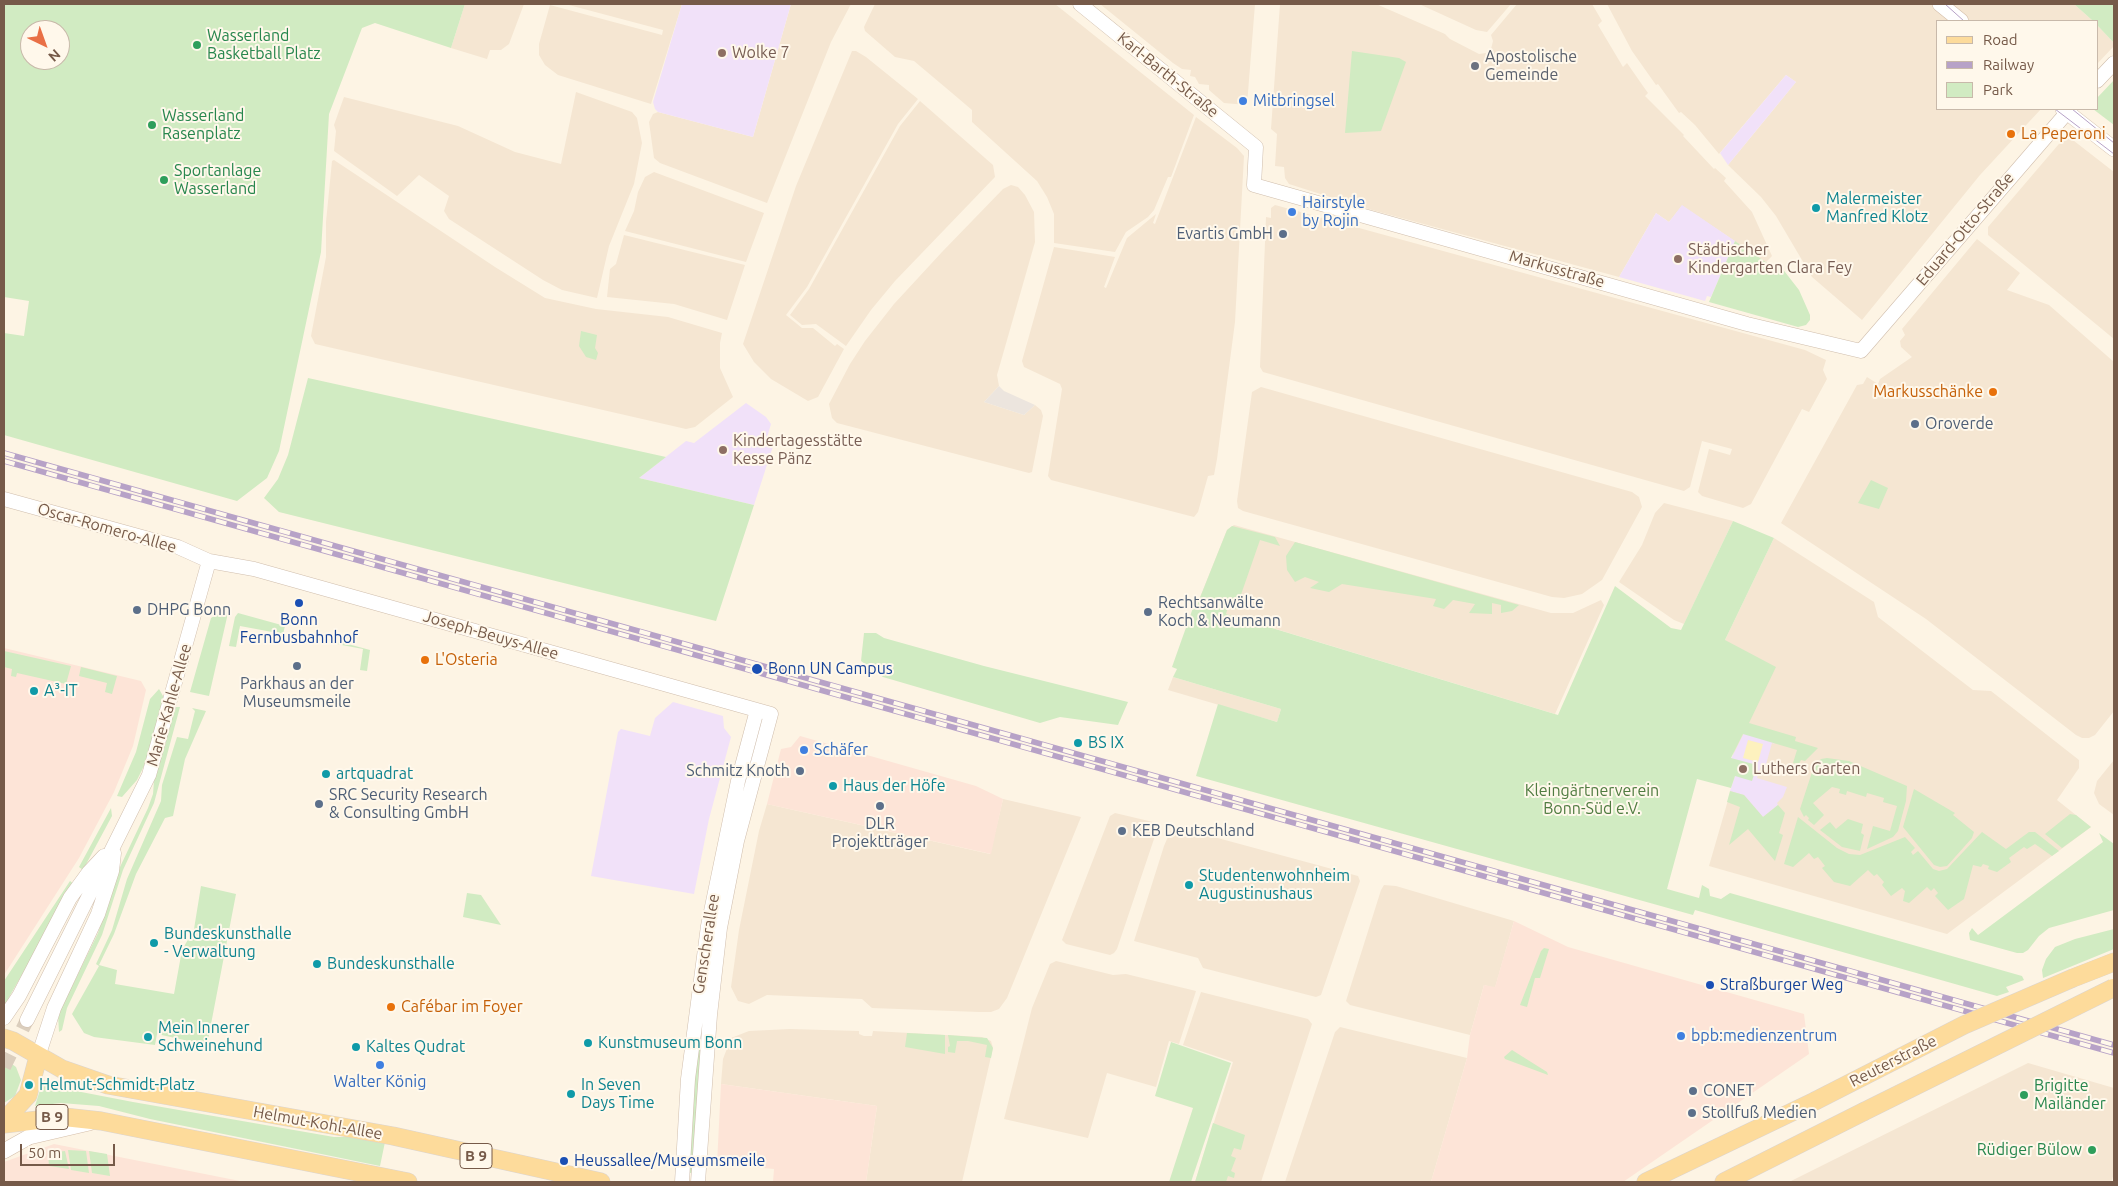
<!DOCTYPE html>
<html>
<head>
<meta charset="utf-8">
<style>
	body { margin:0 }
	#map { position:relative; width:2118px; height:1186px; overflow:hidden; background:#fdf4e4; font-family:Ubuntu,sans-serif }
	canvas { display:block }
	.frame { position:absolute; inset:0; border:5px solid #765a49; pointer-events:none }
	.legend { position:absolute; left:1936px; top:20px; width:162px; height:90px; box-sizing:border-box; background:#fff8eb; border:1px solid #c8b9aa; margin:0; padding:6px 9px; list-style:none; font-size:15px; color:#765a49 }
	.legend li { display:flex; align-items:center; gap:10px; height:25px }
	.legend b { width:25px; border:1px solid #c8b9aa }
	.north { position:absolute; left:20px; top:20px; width:50px; height:50px; box-sizing:border-box; background:#fff8eb; border:1px solid #c8b9aa; border-radius:50%; rotate:138deg; font-size:14px; font-weight:700; line-height:20px; text-align:center; color:#765a49 }
	.north::after { content:''; display:block; margin:auto; width:18px; height:22px; background:#e97046; clip-path:polygon(50% 0,100% 100%,50% 72%,0 100%) }
	.scale { position:absolute; left:20px; top:1144px; width:95px; height:22px; box-sizing:border-box; border:2px solid #765a49; border-top:0; padding-left:6px; font-size:15px; line-height:18px; white-space:nowrap; color:#765a49; -webkit-text-stroke:4px #fff8eb; paint-order:stroke }
</style>
</head>
<body>
<div id="map">
<canvas width="2118" height="1186"></canvas>
<div class="frame"></div>
<ul class="legend">
<li><b style="height:6px;background:#fddb9b"></b>Road</li>
<li><b style="height:6px;background:#b7a2c7"></b>Railway</li>
<li><b style="height:14px;background:#d1ebc2"></b>Park</li>
</ul>
<div class="north">N</div>
<div class="scale">50 m</div>
</div>
<script>
const c = document.querySelector('canvas').getContext('2d');
c.lineJoin = 'round';
function paint(path, color) { c.fillStyle = color; c.fill(path, 'evenodd'); }
const poly = rows => new Path2D(rows.map(r => 'M' + r).join(''));
function trace(path, color, width, dash) { c.strokeStyle = color; c.lineWidth = width; c.lineCap = dash ? 'butt' : 'round'; c.setLineDash(dash || []); c.stroke(path); }
function drawText(font, color, halo, rows, align = 'center') {
  c.font = font + ' Ubuntu,sans-serif'; c.lineWidth = 4; c.setLineDash([]); c.textBaseline = 'middle'; c.strokeStyle = halo; c.fillStyle = color; for (const [text, x, y, turn = 0] of rows) {
    c.save(); c.translate(x, y); c.rotate((+turn || 0) * Math.PI / 180); c.textAlign = isNaN(turn) ? turn : align; if (halo) c.strokeText(text, 0, 0); c.fillText(text, 0, 0); c.restore();
  }
}
paint(poly([
	[465,4,524,4,509,44,501,50,490,50,487,59,451,48],
	[565,4,682,4,651,104,558,75,545,65,539,55,539,44,550,5,662,35,663,30],
	[791,4,851,4,831,42,767,203,660,163,654,158,649,122,653,114,658,112,753,137],
	[875,4,1055,4,1194,115,1171,177,1168,177,1154,210,1148,217,1126,232,1115,252,1054,243,1054,214,1047,197,1037,181,972,122,972,110,952,93,914,61,895,57,865,31,864,27],
	[1100,4,1255,4,1247,105,1224,103,1209,90,1209,85,1199,84,1195,77,1190,76,1191,70,1182,69,1173,63],
	[1280,4,1376,4,1445,34,1450,39,1479,54,1486,53,1491,49,1493,41,1491,35,1517,4,1592,4,1602,21,1598,25,1623,67,1627,63,1643,86,1648,93,1645,96,1684,135,1683,136,1714,169,1715,168,1726,178,1724,181,1752,212,1772,256,1766,262,1682,206,1669,222,1656,213,1619,277,1361,207,1289,184,1285,178,1284,167,1275,166,1277,134,1271,129],
	[1419,4,1511,4,1487,32,1476,30],
	[1607,4,2074,4,2093,21,1937,21,1937,109,2041,109,1980,175,1862,320,1812,277,1776,216,1761,197,1728,165,1796,82,1786,75,1719,154,1695,125,1681,112,1679,113,1658,84,1656,85,1632,51],
	[2097,25,2114,43,2114,46,2097,64],
	[852,51,856,51,866,57,918,99,898,124,807,287,786,315,802,328,813,328,835,346,837,344,844,349,818,397,808,401,771,379,754,362,743,344,796,186],
	[576,92,632,112,637,118,642,143,634,184,609,246,597,298,562,290,543,280,449,219,444,211,449,196,419,175,397,196,334,151,336,131,334,125,344,97,458,126,515,152,561,164],
	[920,101,993,165,995,177,895,281,871,310,846,346,816,324,802,325,790,315,809,289,900,126],
	[1196,117,1237,148,1244,156,1235,322,1217,459,1214,475,1208,476,1198,512,1194,517,1051,480,1048,476,1049,470,1062,389,1060,384,1024,367,1022,361,1054,247,1115,257,1104,287,1106,288,1127,238,1156,214,1153,223,1155,224],
	[2069,137,2114,172,2114,339,1988,235,1988,227,2064,138],
	[334,160,495,267,545,298,596,309,668,317,722,333,720,343,720,368,733,397,695,427,686,429,315,344,311,336,326,257,326,222,332,161],
	[654,172,764,213,746,262,625,231,634,211,638,192,645,177],
	[1011,185,1018,187,1025,195,1034,212,1035,242,997,375,999,386,984,402,1024,415,1035,405,1041,410,1043,416,1032,472,1029,473,837,423,832,418,829,404,850,364,865,341,894,304,942,252,1003,189],
	[1275,205,1805,350,1826,360,1823,370,1827,379,1809,412,1802,409,1751,504,1743,508,1702,496,1698,492,1709,449,1730,455,1732,449,1702,441,1690,487,1684,491,1263,372,1260,367,1266,217,1271,218,1271,208],
	[624,235,745,265,727,320,674,304,607,297,610,269,616,264],
	[1977,239,2020,273,2007,290,2049,305,2114,362,2114,711,2095,735,2089,738,2082,738,2076,735,1926,619,1781,523,1857,385,1863,384,1867,377,1878,384,1880,379,1912,357,1901,347,1900,341,1905,335,1902,329],
	[1261,387,1632,492,1639,497,1642,507,1602,580,1582,594,1564,598,1552,597,1243,511,1238,508,1237,501,1252,392],
	[1664,503,1733,521,1684,624,1674,620,1619,582,1642,545,1655,513],
	[1234,525,1551,613,1573,613,1601,600,1604,605,1555,714,1197,605,1227,530],
	[1774,538,1874,602,1878,617,1973,690,1991,691,2079,760,2079,768,2057,800,2091,827,1947,934,1709,866,1735,776,1725,640],
	[1173,677,1281,709,1277,722,1168,690],
	[2114,760,2114,815,2099,804,2094,793,2097,781],
	[1003,799,1081,817,1007,998,999,1009,991,1012,979,1012,872,1008,862,999,767,995,749,1004,738,1001,731,987,739,930,759,831,767,804,990,854],
	[1115,813,1153,822,1158,827,1117,949,1114,953,1110,955,1066,944,1062,940,1110,816],
	[1177,827,1358,876,1360,881,1321,995,1316,997,1203,968,1198,958,1134,941,1164,846,1170,832],
	[1384,885,1396,886,1514,921,1495,988,1484,985,1470,1035,1350,1005,1346,1001,1381,890],
	[1056,961,1113,975,1126,974,1196,991,1179,1044,1169,1041,1156,1087,1107,1073,1088,1138,1004,1119,1032,1008,1050,964],
	[1201,992,1308,1019,1312,1024,1261,1182,1195,1182,1233,1062,1183,1045],
	[1340,1027,1467,1058,1431,1182,1285,1182,1335,1032],
	[790,1029,859,1031,859,1034,864,1036,872,1036,873,1031,982,1037,991,1041,993,1048,962,1182,866,1182,877,1106,721,1084,723,1059,731,1038,749,1031],
	[2028,1063,2114,1088,2114,1174,2111,1182,1789,1182]
]), '#f5e6d2');
paint(poly([
	[4,648,141,681,146,690,133,746,114,792,79,858,4,975],
	[800,736,976,786,1003,799,991,854,767,804,781,749,791,747],
	[1514,921,1568,947,1804,1014,1809,1054,1623,1182,1431,1182,1467,1058,1470,1035,1484,985,1495,987],
	[721,1084,877,1106,866,1182,773,1182,774,1169,717,1164],
	[54,1144,245,1182,4,1182,4,1162]
]), '#fde4d7');
paint(poly([
	[999,386,1004,391,1035,405,1024,415,984,402]
]), '#ece5de');
paint(poly([
	[682,4,791,4,753,137,658,112,655,109,653,102],
	[1786,75,1796,82,1728,165,1720,153],
	[1682,205,1735,241,1711,297,1707,296,1705,301,1619,277,1656,213,1669,222],
	[746,403,766,417,771,424,766,441,774,443,754,505,639,478,686,441,694,443],
	[673,702,723,716,724,728,731,737,709,819,694,894,591,876,618,732,621,729,650,736,655,718],
	[1749,723,1775,744,1772,743,1765,768,1761,766,1757,778,1787,787,1783,797,1777,803,1778,805,1763,817,1744,795,1730,791,1735,776,1725,771]
]), '#f1e1f9');
paint(poly([
	[4,4,465,4,451,48,375,23,362,28,329,114,321,252,279,451,267,478,237,501,4,435,4,333,24,336,29,301,4,297],
	[30,30,60,30,60,60,30,60],
	[2074,4,2114,4,2114,43,2097,25,2097,21,2093,21],
	[1352,51,1399,58,1406,62,1381,131,1345,133],
	[2114,80,2114,125,2093,109,2097,109,2097,98],
	[1735,241,1773,267,1778,263,1799,290,1810,315,1810,320,1806,325,1798,327,1709,302],
	[581,331,597,335,595,348,598,353,596,360,586,357,579,346],
	[308,378,666,457,639,478,754,505,716,621,279,512,264,498,278,479,288,455],
	[1871,480,1888,488,1879,509,1858,503],
	[1733,521,1774,538,1725,640,1776,667,1749,723,1796,737,1795,741,1818,748,1805,761,1801,760,1799,764,1793,763,1797,750,1743,734,1731,758,1757,765,1752,781,1735,776,1731,788,1697,779,1667,889,1699,898,1702,885,1709,889,1710,896,1721,899,1730,893,2022,976,2024,980,2006,987,2009,992,1997,996,1695,910,1693,915,1196,776,1218,704,1277,722,1281,709,1173,677,1177,669,1172,667,1194,605,1197,605,1227,530,1232,526,1275,537,1280,546,1260,540,1236,609,1228,607,1226,614,1558,715,1615,586,1671,628,1681,630],
	[1295,542,1519,605,1512,611,1501,613,1501,605,1492,603,1492,614,1469,613,1475,604,1453,600,1444,609,1433,606,1436,599,1342,584,1329,592,1310,588,1319,582,1305,577,1295,582,1287,570,1286,556],
	[222,611,228,613,209,696,190,692,211,618],
	[238,613,285,626,283,634,240,626,236,647,229,646,235,617],
	[864,633,876,633,884,638,984,666,1128,702,1118,725,1060,717,1040,723,883,677,861,661],
	[311,634,370,650,367,671,360,670,363,649,310,639],
	[4,651,71,666,66,684,17,673,16,677,11,676,12,669,4,667],
	[81,667,117,676,112,694,105,692,107,683,79,676],
	[159,689,163,696,163,703,145,764,137,780,122,797,117,796,136,752,150,699],
	[175,707,180,707,154,803,123,870,102,935,67,1008,62,1030,59,1032,58,1015,98,933,120,867,148,808,153,794,154,781],
	[192,708,206,711,185,759,173,816,165,818,136,874,114,934,99,965,117,970,115,984,174,994,182,950,194,929,201,886,236,894,207,1045,157,1034,155,1045,94,1037,84,1033,72,1014,99,966,96,964,112,930,127,879,161,801,162,785,177,737,188,739,195,711],
	[1827,758,1849,761,1907,786,1906,801,1898,831,1893,837,1867,849,1873,826,1890,831,1897,806,1883,802,1884,798,1867,793,1866,797,1847,791,1846,795,1839,793,1840,789,1832,787,1813,803,1824,815,1814,825,1808,820,1809,818,1806,815,1804,817,1800,809,1814,766,1821,759],
	[1914,789,1955,813,1953,815,1974,832,1972,838,1947,866,1940,867,1934,865,1903,827],
	[1730,791,1744,795,1763,817,1778,805,1785,813,1779,833,1783,835,1775,861,1748,829,1729,845,1740,807,1727,802],
	[111,808,112,816,83,870,79,867],
	[2070,814,2076,815,2091,827,2062,848,2045,834],
	[1798,817,1837,848,1849,854,1860,855,1905,837,1915,848,1911,852,1913,855,1918,851,1933,869,1939,871,1947,869,1982,832,2006,849,2029,832,2035,832,2059,851,2052,856,2035,844,2027,849,2024,847,2009,858,2011,862,1997,872,1988,869,1989,866,1983,864,1981,867,1973,865,1964,899,1948,910,1935,896,1938,893,1934,888,1931,891,1927,887,1909,903,1903,901,1905,891,1902,888,1891,896,1882,885,1884,882,1877,874,1874,876,1868,870,1850,886,1834,882,1822,868,1825,866,1818,857,1814,859,1809,853,1793,867,1784,864],
	[1848,819,1863,824,1861,833,1864,835,1860,851,1842,847,1820,830,1830,822,1836,829],
	[2099,833,2114,844,2114,910,2049,928,2039,936,2028,950,2023,953,2017,953,1970,940,1969,933,1972,928,1978,935,2103,842],
	[70,881,74,884,4,1006,4,981],
	[467,893,481,895,501,925,463,917],
	[2114,929,2114,949,2043,978,2042,970,2046,959,2055,947,2075,939],
	[1544,948,1549,949,1540,978,1535,978,1527,1007,1520,1005,1541,951],
	[907,1033,945,1035,945,1054,905,1047],
	[948,1035,987,1038,993,1048,991,1058,985,1057,987,1045,968,1041,957,1041,955,1053,948,1052,948,1047,950,1046],
	[698,1040,702,1042,694,1173,688,1173,692,1081],
	[1171,1042,1231,1063,1191,1182,1169,1182,1193,1108,1155,1096],
	[1512,1050,1547,1072,1548,1075,1505,1059,1504,1057],
	[4,1058,16,1067,21,1080,15,1096,4,1103],
	[43,1080,76,1091,133,1102,334,1137,358,1137,385,1142,380,1166,150,1119,99,1106,61,1103,35,1106],
	[1213,1123,1245,1135,1241,1150,1234,1148,1231,1156,1236,1158,1231,1171,1235,1173,1234,1178,1228,1176,1226,1182,1195,1182],
	[68,1150,86,1151,89,1173,71,1170],
	[65,1151,69,1169,49,1166,48,1153],
	[89,1151,107,1154,110,1176,92,1173]
]), '#d1ebc2');
paint(poly([
	[1748,740,1763,744,1758,762,1743,758]
]), '#fdf1be');
trace(poly([
	[4,1067,27,1020]
]), '#dbcebd', 14, [14, 7]);
const tertiary = poly([
	[1080,4,1256,147,1254,185,1747,324,1861,351,2070,109],
	[2097,81,2114,63],
	[4,499,178,547,209,561,254,569,771,714,737,841,720,928,710,1015,698,1182],
	[4,1018,19,996,70,898,89,872,104,856],
	[27,1020,149,775,209,561],
	[38,1057,54,1008,98,914,112,871,114,853],
	[682,1182,688,1079,708,926,738,781,757,710]
]);
const secondary = poly([
	[1940,4,1961,21],
	[2063,109,2114,149],
	[4,1151,29,1137,89,1123]
]);
const primary = poly([
	[2073,978,2114,962],
	[4,1038,13,1041,62,1069,108,1085,393,1136,601,1182],
	[4,1121,28,1095,38,1057],
	[4,1124,64,1117,101,1121,408,1182],
	[1646,1182,1815,1101],
	[1724,1182,1863,1112]
]);
trace(tertiary, '#d0bead', 15);
trace(secondary, '#d4beaa', 16);
trace(primary, '#dbd4d0', 19);
trace(tertiary, '#fff', 14);
trace(secondary, '#fff', 15);
trace(primary, '#fddb9b', 18);
trace(poly([
	[1945,4,1964,21],
	[2055,109,2114,154],
	[2072,109,2114,143]
]), '#b7a2c7', 1);
const rail = poly([
	[4,453,2114,1045],
	[4,461,2114,1053]
]);
trace(rail, '#b7a2c7', 5.5);
trace(rail, '#fff8eb', 4, [11]);
const primaryBridge = poly([
	[1815,1101,1964,1025,2073,978],
	[1863,1112,2113,988]
]);
trace(primaryBridge, '#dbd4d0', 19, []);
trace(primaryBridge, '#fddb9b', 18);
for (const [x, y, r, color] of [
	[197,45,5,"#2e9e5b"],
	[722,53,5,"#8d6e63"],
	[1475,66,5,"#6b7280"],
	[1243,101,5,"#3f7fe0"],
	[152,125,5,"#2e9e5b"],
	[2011,134,5,"#e8710a"],
	[164,180,5,"#2e9e5b"],
	[1816,208,5,"#0f9aa8"],
	[1292,212,5,"#3f7fe0"],
	[1283,234,5,"#5c6f8a"],
	[1678,259,5,"#8d6e63"],
	[1993,392,5,"#e8710a"],
	[1915,424,5,"#5c6f8a"],
	[723,450,5,"#8d6e63"],
	[299,603,5,"#1a4fb4"],
	[137,610,5,"#5c6f8a"],
	[1148,612,5,"#5c6f8a"],
	[425,660,5,"#e8710a"],
	[297,666,5,"#5c6f8a"],
	[757,669,6,"#1a4fb4"],
	[34,691,5,"#0f9aa8"],
	[1078,743,5,"#0f9aa8"],
	[804,750,5,"#3f7fe0"],
	[1743,769,5,"#8d6e63"],
	[800,771,5,"#5c6f8a"],
	[326,774,5,"#0f9aa8"],
	[833,786,5,"#0f9aa8"],
	[319,804,5,"#5c6f8a"],
	[880,806,5,"#5c6f8a"],
	[1122,831,5,"#5c6f8a"],
	[1189,885,5,"#0f9aa8"],
	[154,943,5,"#0f9aa8"],
	[317,964,5,"#0f9aa8"],
	[1710,985,5,"#1a4fb4"],
	[391,1007,5,"#e8710a"],
	[1681,1036,5,"#3f7fe0"],
	[148,1037,5,"#0f9aa8"],
	[588,1043,5,"#0f9aa8"],
	[356,1047,5,"#0f9aa8"],
	[380,1065,5,"#3f7fe0"],
	[29,1085,5,"#0f9aa8"],
	[1693,1091,5,"#5c6f8a"],
	[571,1094,5,"#0f9aa8"],
	[2024,1095,5,"#2e9e5b"],
	[1692,1113,5,"#5c6f8a"],
	[2092,1150,5,"#2e9e5b"],
	[564,1161,5,"#1a4fb4"]
]) { const dot = new Path2D(); dot.arc(x, y, r, 0, 2 * Math.PI); c.fillStyle = color; c.fill(dot); trace(dot, '#fff8eb', 2); }
for (const [x, y, w] of [
	[52,1117,32],
	[476,1156,32]
]) { const box = new Path2D(); box.roundRect(x - w / 2, y - 12.5, w, 25, 4); c.fillStyle = '#fff8eb'; c.fill(box); trace(box, '#765a49', 1); }
drawText('bold 15px', '#765a49', null, [
	["B 9",52,1117],
	["B 9",476,1156]
]);
drawText('16px', '#27864d', '#fff8eb', [
	["Wasserland",207,36],
	["Basketball Platz",207,54],
	["Wasserland",162,116],
	["Rasenplatz",162,134],
	["Sportanlage",174,171],
	["Wasserland",174,189],
	["Brigitte",2034,1086],
	["Mailänder",2034,1104],
	["Rüdiger Bülow",2082,1150,"right"]
], 'left');
drawText('16px', '#785e54', '#fff8eb', [
	["Wolke 7",732,53],
	["Städtischer",1688,250],
	["Kindergarten Clara Fey",1688,268],
	["Kindertagesstätte",733,441],
	["Kesse Pänz",733,459],
	["Luthers Garten",1753,769]
], 'left');
drawText('16px', '#5b616d', '#fff8eb', [
	["Apostolische",1485,57],
	["Gemeinde",1485,75]
], 'left');
drawText('16px', '#765a49', '#fff8eb', [
	["Karl-Barth-Straße",1168,75,39],
	["Eduard-Otto-Straße",1965,229,-50],
	["Markusstraße",1557,269,16],
	["Oscar-Romero-Allee",107,528,16],
	["Joseph-Beuys-Allee",491,635,16],
	["Marie-Kahle-Allee",169,705,-74],
	["Genscherallee",706,944,-81],
	["Reuterstraße",1893,1061,-27],
	["Helmut-Kohl-Allee",318,1123,10]
]);
drawText('16px', '#366cbe', '#fff8eb', [
	["Mitbringsel",1253,101],
	["Hairstyle",1302,203],
	["by Rojin",1302,221],
	["Schäfer",814,750],
	["bpb:medienzentrum",1691,1036],
	["Walter König",380,1082,"center"]
], 'left');
drawText('16px', '#c56008', '#fff8eb', [
	["La Peperoni",2021,134],
	["Markusschänke",1983,392,"right"],
	["L'Osteria",435,660],
	["Cafébar im Foyer",401,1007]
], 'left');
drawText('16px', '#0d838f', '#fff8eb', [
	["Malermeister",1826,199],
	["Manfred Klotz",1826,217],
	["A³-IT",44,691],
	["BS IX",1088,743],
	["artquadrat",336,774],
	["Haus der Höfe",843,786],
	["Studentenwohnheim",1199,876],
	["Augustinushaus",1199,894],
	["Bundeskunsthalle",164,934],
	["- Verwaltung",164,952],
	["Bundeskunsthalle",327,964],
	["Mein Innerer",158,1028],
	["Schweinehund",158,1046],
	["Kunstmuseum Bonn",598,1043],
	["Kaltes Qudrat",366,1047],
	["Helmut-Schmidt-Platz",39,1085],
	["In Seven",581,1085],
	["Days Time",581,1103]
], 'left');
drawText('16px', '#4e5e75', '#fff8eb', [
	["Evartis GmbH",1273,234,"right"],
	["Oroverde",1925,424],
	["Rechtsanwälte",1158,603],
	["Koch & Neumann",1158,621],
	["DHPG Bonn",147,610],
	["Parkhaus an der",297,684,"center"],
	["Museumsmeile",297,702,"center"],
	["Schmitz Knoth",790,771,"right"],
	["SRC Security Research",329,795],
	["& Consulting GmbH",329,813],
	["DLR",880,824,"center"],
	["Projektträger",880,842,"center"],
	["KEB Deutschland",1132,831],
	["CONET",1703,1091],
	["Stollfuß Medien",1702,1113]
], 'left');
drawText('16px', '#164399', '#fff8eb', [
	["Bonn",299,620,"center"],
	["Fernbusbahnhof",299,638,"center"],
	["Bonn UN Campus",768,669],
	["Straßburger Weg",1720,985],
	["Heussallee/Museumsmeile",574,1161]
], 'left');
drawText('16px', '#507c41', '#fff8eb', [
	["Kleingärtnerverein",1592,791],
	["Bonn-Süd e.V.",1592,809]
]);
</script>
</body>
</html>
